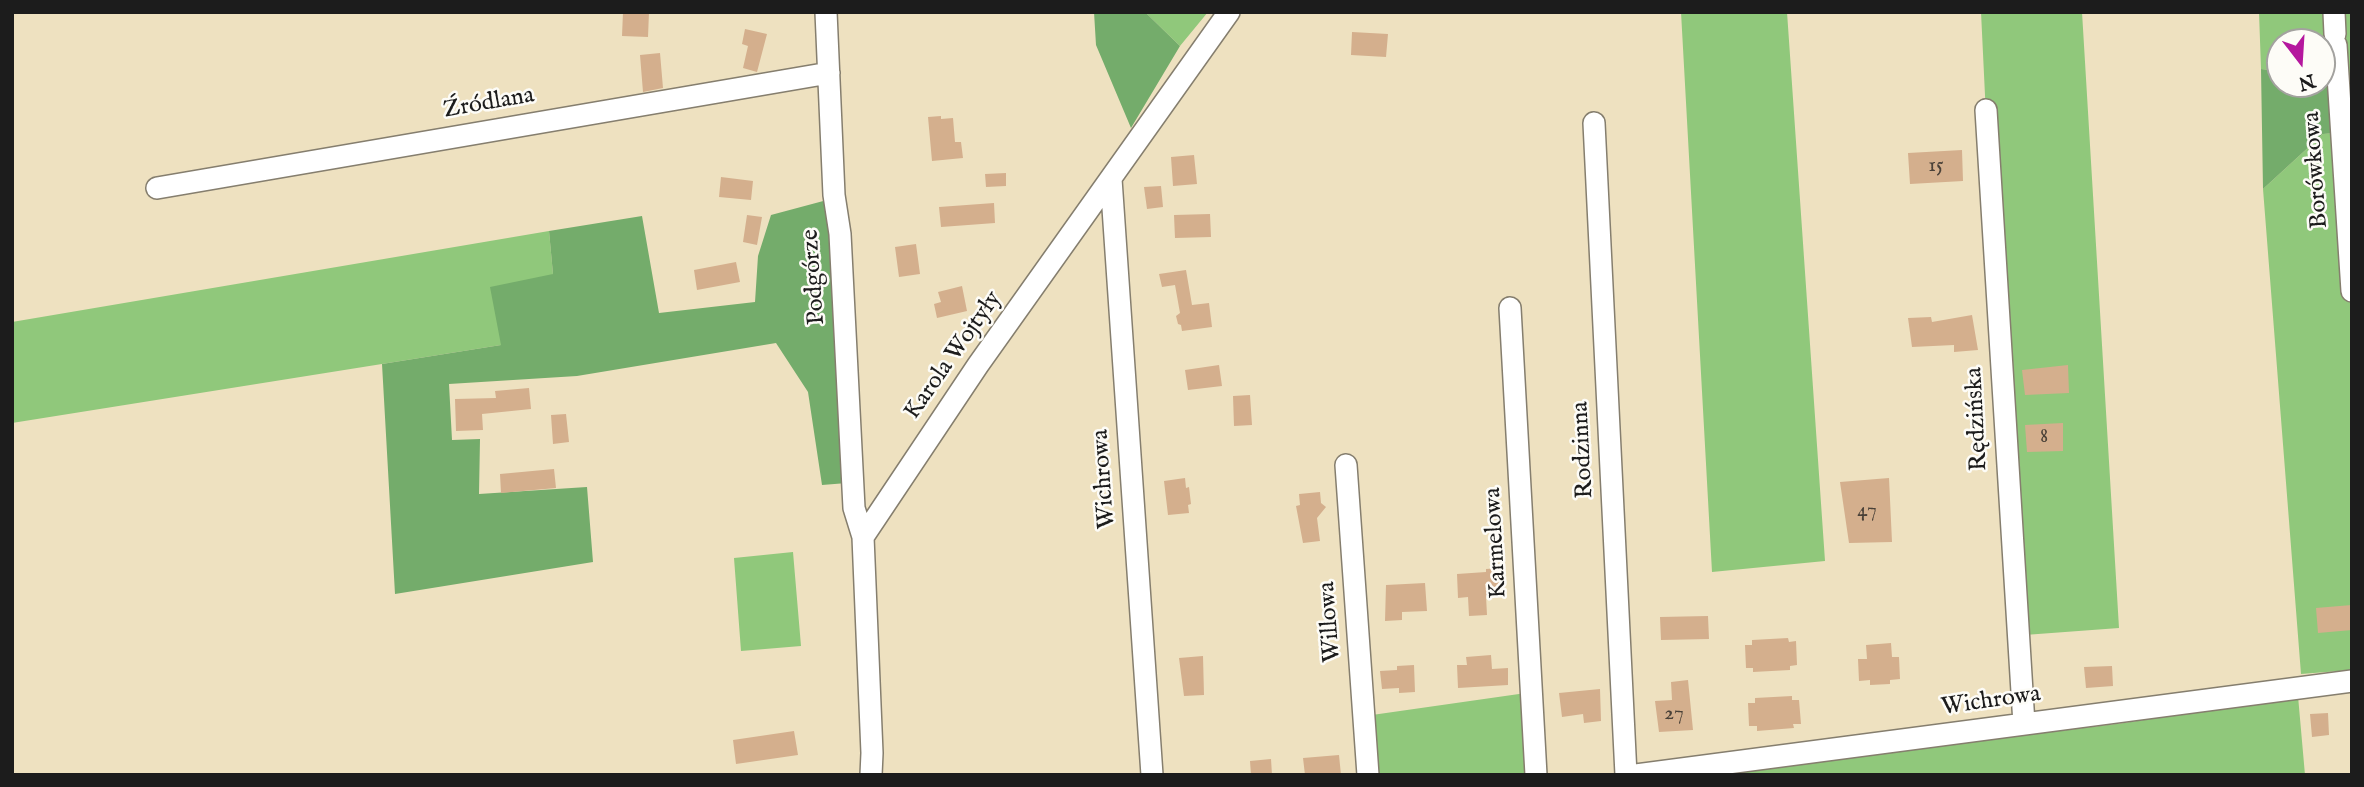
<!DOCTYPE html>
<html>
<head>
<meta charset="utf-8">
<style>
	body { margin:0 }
	#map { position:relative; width:2364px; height:787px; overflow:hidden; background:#eee1c0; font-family:"IM FELL English",serif }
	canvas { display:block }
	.frame { position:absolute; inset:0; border:14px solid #1c1c1c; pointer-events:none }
	.north { position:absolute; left:2266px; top:28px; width:70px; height:70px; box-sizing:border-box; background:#fdfcf7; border:2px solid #a3a29f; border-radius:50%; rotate:163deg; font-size:19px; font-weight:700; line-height:28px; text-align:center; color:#1c1c1c }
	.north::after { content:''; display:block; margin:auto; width:24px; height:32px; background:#b5179e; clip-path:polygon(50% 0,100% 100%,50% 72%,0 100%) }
</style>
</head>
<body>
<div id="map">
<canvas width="2364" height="787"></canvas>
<div class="frame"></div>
<div class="north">N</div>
</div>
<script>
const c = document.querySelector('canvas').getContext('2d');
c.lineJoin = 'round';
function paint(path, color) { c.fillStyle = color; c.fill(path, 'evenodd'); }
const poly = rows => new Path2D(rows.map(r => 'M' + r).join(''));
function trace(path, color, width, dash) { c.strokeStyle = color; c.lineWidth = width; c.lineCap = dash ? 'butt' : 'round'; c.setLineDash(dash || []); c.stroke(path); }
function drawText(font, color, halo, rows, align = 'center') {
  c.font = font + ' "IM FELL English",serif'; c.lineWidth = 5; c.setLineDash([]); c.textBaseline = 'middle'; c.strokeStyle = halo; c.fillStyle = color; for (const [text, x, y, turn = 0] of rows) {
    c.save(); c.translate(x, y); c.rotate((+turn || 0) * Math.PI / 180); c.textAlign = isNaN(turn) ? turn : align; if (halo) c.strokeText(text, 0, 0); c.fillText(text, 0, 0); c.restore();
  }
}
paint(poly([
	[1145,12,1208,12,1180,46],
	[1681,12,1787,12,1825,561,1712,572],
	[1981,12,2082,12,2119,628,2011,636],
	[2259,12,2352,12,2352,72,2322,75,2322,42,2280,42,2280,71,2261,69],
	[2352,132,2352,670,2301,674,2263,189,2323,134],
	[549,231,553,274,501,345,12,423,12,322],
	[793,552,801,646,741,651,734,558],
	[1526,693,1530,775,1378,775,1372,715],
	[2298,696,2305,775,1696,775,2124,723]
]), '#90c87b');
paint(poly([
	[1094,12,1145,12,1180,46,1131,128,1096,45],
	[2261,69,2280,71,2280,84,2322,84,2322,75,2352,72,2352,132,2323,134,2263,189],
	[827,200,847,483,822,485,808,392,776,343,577,376,449,384,452,440,480,439,479,494,587,487,593,562,395,594,382,364,501,345,490,287,553,274,549,231,642,216,659,313,755,302,758,256,771,215]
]), '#74ac6b');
paint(poly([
	[623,12,649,12,648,37,622,36],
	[745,29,767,34,757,72,743,68,748,46,742,44],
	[1352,32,1388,34,1386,57,1351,55],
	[660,53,663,88,643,92,640,55],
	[941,116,941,119,953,118,955,142,961,142,963,158,932,161,928,117],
	[1962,150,1963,181,1910,184,1908,153],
	[1194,155,1197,184,1173,186,1171,157],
	[1006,173,1006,186,986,187,985,174],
	[721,177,753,181,751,200,719,197],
	[1161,186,1163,207,1147,209,1144,187],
	[994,203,995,223,941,227,939,207],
	[1210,214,1211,237,1175,238,1174,215],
	[747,215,762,217,757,245,743,242],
	[916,244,920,274,899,277,895,247],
	[736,262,740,282,697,290,694,270],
	[1186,270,1192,305,1209,303,1212,327,1182,331,1181,325,1178,324,1176,316,1180,313,1175,285,1162,287,1159,274],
	[962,286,967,311,937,318,934,304,941,302,938,292],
	[1972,315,1978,350,1954,352,1954,345,1912,347,1908,318,1931,317,1932,322],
	[1219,365,1222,386,1188,390,1185,370],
	[2068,365,2069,393,2025,395,2022,370],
	[529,388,531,409,482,414,483,430,456,431,455,399,496,398,495,391],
	[1250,395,1252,425,1234,426,1233,396],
	[566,414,569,442,553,444,551,415],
	[2063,423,2063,451,2027,452,2025,425],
	[554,469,556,488,501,493,500,474],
	[1185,478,1186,488,1189,487,1191,504,1188,505,1189,513,1168,515,1164,481],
	[1889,478,1892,542,1849,543,1840,482],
	[1320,492,1321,503,1326,507,1317,518,1320,541,1303,543,1296,506,1300,505,1299,494],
	[1501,568,1501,571,1504,571,1505,595,1486,596,1487,615,1469,616,1468,597,1458,598,1457,574,1486,572,1486,569],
	[1425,583,1427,611,1402,612,1402,620,1385,621,1386,585],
	[2352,605,2352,630,2318,633,2316,608],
	[1708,616,1709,639,1661,640,1660,617],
	[1788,638,1789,642,1796,641,1797,665,1790,666,1790,670,1753,672,1753,668,1746,668,1745,645,1752,645,1752,640],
	[1891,643,1892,657,1899,657,1900,679,1890,680,1890,684,1870,685,1870,680,1859,681,1858,659,1867,659,1866,645],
	[1491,655,1492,669,1508,668,1508,685,1458,688,1457,665,1467,665,1466,657],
	[1203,656,1204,695,1184,696,1179,658],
	[1414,665,1415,692,1399,693,1399,688,1382,689,1380,671,1397,670,1397,666],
	[2112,666,2113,686,2086,688,2084,667],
	[1688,680,1693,730,1659,732,1655,701,1672,700,1671,682],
	[1600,689,1601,721,1584,723,1583,714,1562,717,1559,693],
	[1792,696,1792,700,1799,700,1801,724,1793,724,1794,728,1757,731,1757,726,1749,726,1748,703,1755,703,1755,698],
	[2328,713,2329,735,2312,737,2310,714],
	[794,731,798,755,736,764,733,740],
	[1339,755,1341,775,1305,775,1303,758],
	[1271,759,1272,775,1251,775,1250,761]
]), '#d4af8d');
const minor = poly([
	[826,12,834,195,840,234,854,508,863,537],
	[2334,12,2335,34],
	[2336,45,2352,291],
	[1986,110,2024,724],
	[1594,123,1626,775],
	[1111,179,1152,775],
	[157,188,829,73],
	[1510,308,1536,775],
	[1346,465,1368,775],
	[871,775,872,753,863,537,978,365,1229,12],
	[1636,775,2352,681]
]);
trace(minor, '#857e6e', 24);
trace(minor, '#fff', 21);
drawText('21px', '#4a4138', null, [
	["15",1936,167],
	["8",2044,438],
	["47",1867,512],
	["27",1674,715]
]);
drawText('24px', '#1c1c1c', '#fdfcf7', [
	["Źródlana",489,104,-10],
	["Borówkowa",2317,170,-94],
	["Podgórze",815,277,-94],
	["Karola Wojtyły",954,356,-55],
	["Rędzińska",1978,419,-93],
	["Rodzinna",1584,450,-93],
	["Wichrowa",1105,479,-94],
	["Karmelowa",1497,543,-93],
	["Willowa",1331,622,-94],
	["Wichrowa",1991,702,-8]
]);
</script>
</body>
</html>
